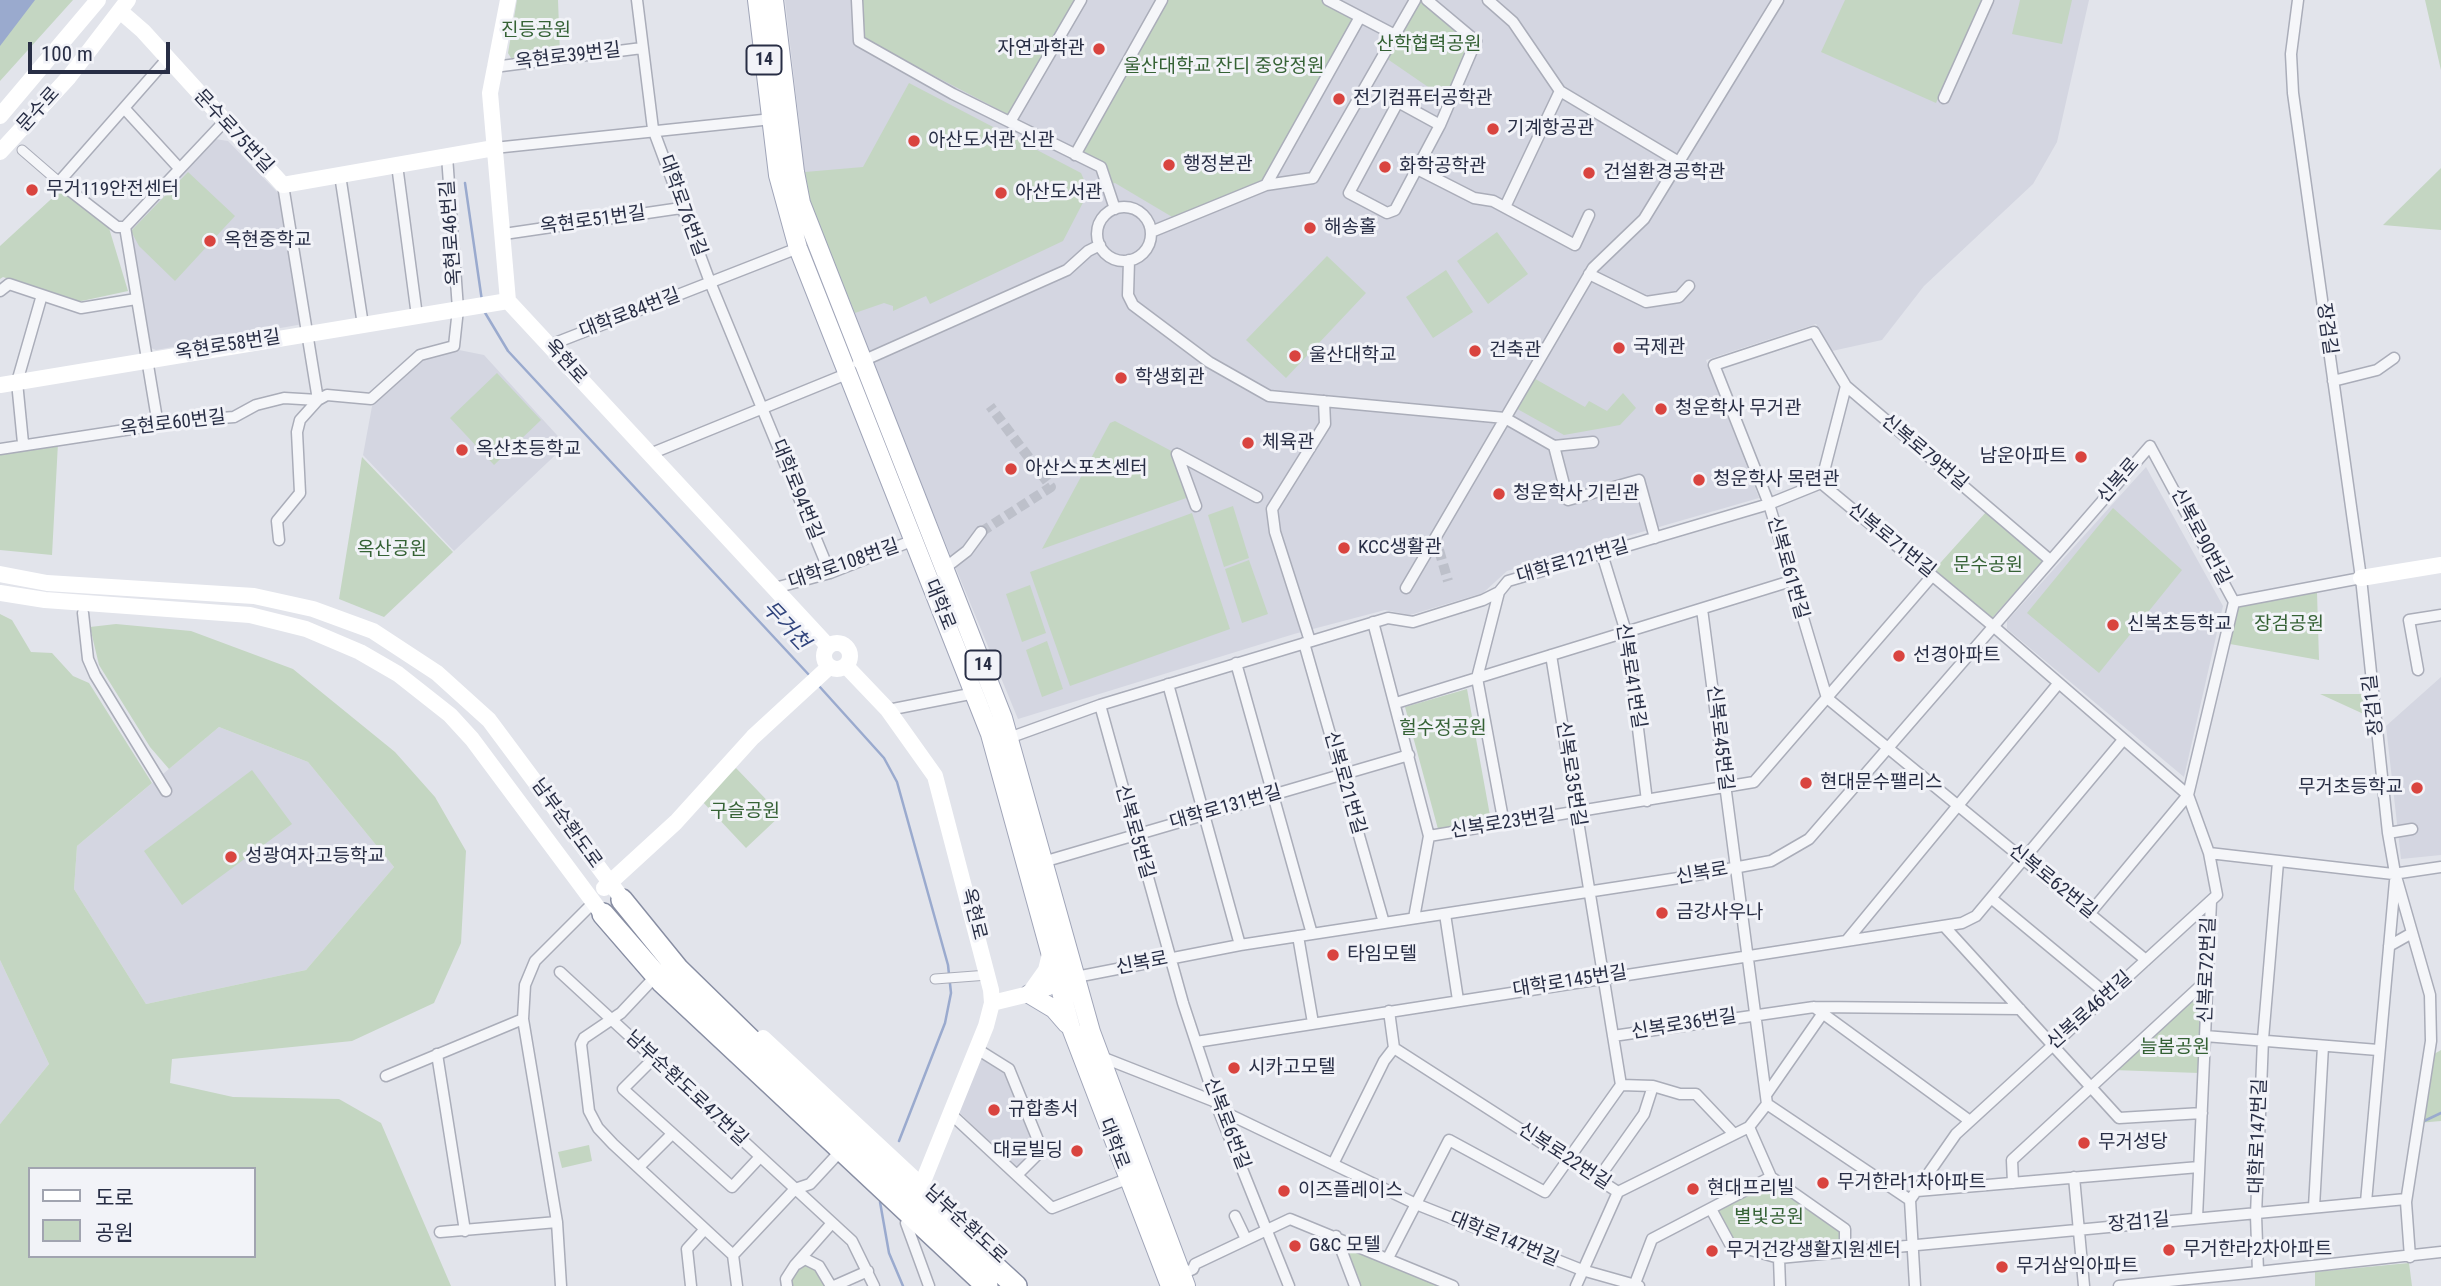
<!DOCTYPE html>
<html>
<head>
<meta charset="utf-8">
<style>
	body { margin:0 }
	#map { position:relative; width:2441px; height:1286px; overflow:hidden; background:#e2e4eb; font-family:"Roboto Condensed","Noto Sans KR",sans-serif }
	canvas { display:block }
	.legend { position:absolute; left:28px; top:1167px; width:228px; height:91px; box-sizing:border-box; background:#f2f3f8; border:2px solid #a1a4b0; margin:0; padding:9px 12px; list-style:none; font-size:21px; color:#282e45 }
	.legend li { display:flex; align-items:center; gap:14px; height:35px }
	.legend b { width:35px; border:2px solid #a1a4b0 }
	.scale { position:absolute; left:28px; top:42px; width:142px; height:32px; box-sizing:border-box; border:4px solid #282e45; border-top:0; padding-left:9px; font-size:21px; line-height:24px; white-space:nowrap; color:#282e45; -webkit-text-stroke:5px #f2f3f8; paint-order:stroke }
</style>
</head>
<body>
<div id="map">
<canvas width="2441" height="1286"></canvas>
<ul class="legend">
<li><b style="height:9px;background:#fff"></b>도로</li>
<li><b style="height:19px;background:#c4d6c2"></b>공원</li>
</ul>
<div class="scale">100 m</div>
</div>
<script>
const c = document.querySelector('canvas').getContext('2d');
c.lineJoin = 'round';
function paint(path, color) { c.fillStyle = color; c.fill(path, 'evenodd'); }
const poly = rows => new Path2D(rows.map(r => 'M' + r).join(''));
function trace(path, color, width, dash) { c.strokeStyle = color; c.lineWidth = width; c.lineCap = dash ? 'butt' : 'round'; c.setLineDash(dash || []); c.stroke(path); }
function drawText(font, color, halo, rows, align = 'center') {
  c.font = font + ' "Roboto Condensed","Noto Sans KR",sans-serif'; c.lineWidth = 6; c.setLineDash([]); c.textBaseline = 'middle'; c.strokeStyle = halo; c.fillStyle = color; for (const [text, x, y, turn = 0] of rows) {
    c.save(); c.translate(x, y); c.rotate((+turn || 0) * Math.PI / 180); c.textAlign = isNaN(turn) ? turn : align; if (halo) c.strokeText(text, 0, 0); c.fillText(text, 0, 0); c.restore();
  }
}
paint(poly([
	[785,0,2089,0,2057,142,2033,184,1924,286,1882,340,1832,351,1816,324,1706,360,1759,498,1507,571,1483,593,1410,615,1385,610,1294,634,1018,719,808,210,801,170,801,139],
	[215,139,228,141,279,194,303,324,156,350,151,348,129,231],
	[454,349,484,355,566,445,454,551,363,455,373,401,421,358],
	[2146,467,2223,606,2184,777,2007,629,2007,621],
	[2441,677,2441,855,2401,859,2386,726],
	[219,727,308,762,394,867,306,970,146,1004,74,889,77,846],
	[0,960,49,1064,0,1124],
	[979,1054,1008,1073,1039,1149,1018,1170,959,1112]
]), '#d4d6e1');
paint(poly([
	[0,0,73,0,0,81],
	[517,0,558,0,560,54,511,58,508,53],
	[860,0,1077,0,1009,115,862,38],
	[1162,0,1328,0,1360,17,1266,185,1179,221,1115,183,1107,185,1101,167,1075,155],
	[1415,0,1427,0,1476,41,1450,102,1383,56],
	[1845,0,1982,0,1936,103,1821,52],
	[2020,0,2072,0,2062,44,2012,34],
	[2425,0,2441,0,2441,70,2440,66],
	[909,83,1081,173,1089,191,1063,241,930,304,926,296,893,311,893,306,884,303,855,313,812,211,805,172,863,167],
	[2441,168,2441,230,2383,225],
	[188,172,235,216,175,281,139,246,131,231],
	[61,190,109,228,128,291,77,302,3,277,0,279,0,246],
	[1497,232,1528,274,1488,304,1457,261],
	[1327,256,1366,293,1286,378,1246,340],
	[1446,270,1473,312,1433,338,1406,297],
	[497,373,541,420,494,465,450,418],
	[1530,376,1585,407,1589,401,1607,411,1623,393,1636,408,1620,425,1564,435,1512,406],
	[1115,421,1177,454,1192,496,1042,549,1110,423],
	[58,443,52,555,0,550,0,453],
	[362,457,453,552,384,617,339,599],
	[1233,506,1249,558,1224,567,1208,515],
	[2113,508,2182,570,2099,673,2027,613],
	[1987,511,2041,556,2043,561,1992,618,1933,571],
	[1192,513,1230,629,1070,686,1030,572],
	[1249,560,1268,614,1242,623,1225,569],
	[1030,585,1046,633,1022,642,1006,594],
	[2317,592,2319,660,2230,644,2238,606],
	[0,614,12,620,31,652,52,653,73,676,89,683,152,783,77,846,74,889,146,1004,306,970,394,867,308,762,219,727,169,769,150,747,99,665,90,627,116,624,191,631,293,669,395,752,435,797,466,851,461,943,434,1003,352,1041,172,1059,170,1083,233,1097,339,1099,381,1123,451,1286,0,1286,0,1124,49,1064,0,960],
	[30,1169,254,1169,254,1256,30,1256],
	[1047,641,1063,689,1042,697,1026,650],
	[1467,689,1491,821,1438,829,1405,707],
	[2320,694,2365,694,2368,716],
	[736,768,781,815,746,848,701,800],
	[252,770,292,824,182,905,144,851],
	[2204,988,2199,1073,2113,1070],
	[2441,1050,2441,1121,2418,1123,2429,1057],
	[589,1145,592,1161,562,1168,558,1152],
	[1772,1181,1841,1231,1841,1245,1777,1252,1732,1241,1715,1211],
	[1336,1236,1453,1286,1355,1286],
	[805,1259,831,1286,787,1286],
	[2409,1263,2412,1286,2315,1286,2315,1272]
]), '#c4d6c2');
paint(poly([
	[0,0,35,0,0,46]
]), '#9aaace');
trace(poly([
	[465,183,482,301],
	[484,311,508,351,810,676],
	[819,686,884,758,897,782,948,965,951,993,945,1023,899,1141],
	[2422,1122,2441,1113],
	[880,1202,889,1253,903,1286]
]), '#9aaace', 2.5);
trace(poly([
	[981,532,1051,487,990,406],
	[1439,550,1448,581]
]), '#bdc0ca', 10, [10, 5]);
const pedestrian = poly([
	[22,150,59,182],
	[935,979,988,975]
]);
const minor = poly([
	[637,0,653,129,710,282,830,573],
	[857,0,859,41,953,94,1101,167,1115,209],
	[1328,0,1395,35],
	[1427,0,1476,41,1440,125,1395,210,1387,213,1349,193,1398,102,1440,125],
	[1488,0,1513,22,1560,91,1679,162],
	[2298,0,2291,54,2293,93,2361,578,2388,833,2395,873,2430,995,2431,1041,2406,1202,2410,1257],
	[494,67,642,48],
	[1944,98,1988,0],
	[124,108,179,168],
	[1010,122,1081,0],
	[494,148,772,119],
	[1075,155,1162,0],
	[397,165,417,316],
	[1417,169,1474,198,1493,201,1575,245,1589,215],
	[340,175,363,325],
	[283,185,318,400],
	[1266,185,1360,17],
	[1505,207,1560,91],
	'1097 234a27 27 0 1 1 54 0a27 27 0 1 1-54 0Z',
	[125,227,223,123],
	[1151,232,1266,185,1313,178,1415,0],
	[504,234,681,208],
	[1129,260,1128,295,1133,305,1209,362,1269,396,1505,418,1554,446,1568,500,1639,480,1655,538],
	[1589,274,1646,302,1679,297,1689,286],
	[0,291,9,284,81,308,136,299],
	[550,345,798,248],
	[858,363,1067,270,1088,251,1100,245],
	[2333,381,2377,370,2394,358],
	[158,425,125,227,117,227,59,182,167,59],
	[23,443,17,382,42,295],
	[1554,446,1593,442],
	[0,449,184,421,234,417,256,405,284,398,318,400,327,395,371,399,420,355,454,346,458,309,447,156],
	[650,454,849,373],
	[1177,454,1257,497],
	[1177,454,1196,506],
	[1821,483,1993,626,2188,795,2209,853,2393,874,2441,867],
	[279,540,277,521,300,493,297,432,300,420,318,400],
	[1602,554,1626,632,1647,801],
	[2050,560,1846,386,1814,332,1714,365,1769,504,1827,698,2146,960],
	[945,568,967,551,981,532],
	[775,588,830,573,914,540],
	[1406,588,1593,268,1644,219,1778,0],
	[1499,592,1477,678,1504,824],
	[2234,602,2361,578],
	[1702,609,1767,1104,1910,1200],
	[83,613,88,659,95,675,166,791],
	[1373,622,1429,836,1414,918],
	[1310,641,1275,532,1272,509,1325,424,1324,401],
	[1304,643,1384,923],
	[1236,663,1312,934],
	[2418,670,2409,620,2441,615],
	[1168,684,1240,945],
	[1396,703,1791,581],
	[1100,705,1183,1003,1218,1109,1289,1286],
	[888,710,975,693],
	[1006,739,1100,705,1388,618,1413,622,1483,600,1499,592,1508,581,1769,504,1821,483,1846,386],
	[2388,833,2412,829],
	[1429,836,1754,782,1932,576],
	[1043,862,1409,755],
	[1991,898,2108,995],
	[1445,914,1458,1000],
	[1944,926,2119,1118,2202,1113],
	[1298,936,1313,1023],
	[1848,939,2058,684],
	[2389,946,2412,933],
	[560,972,852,1241,874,1286],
	[1076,977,1240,945,1685,877,1771,861,1809,839,2150,446,2234,602,2188,795,2090,913],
	[652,980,621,1013,584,1038,581,1044,589,1111,598,1128,613,1144,733,1255],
	[1814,1007,1970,1121],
	[1389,1011,1394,1048,1618,1192,1749,1127,1767,1104],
	[1613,1036,1814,1007,2020,1009],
	[2205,1036,2378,1050],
	[1196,1042,1962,923,1976,916,2123,740],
	[977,1049,1009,1069,1042,1150,1017,1175],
	[437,1054,465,1231],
	[1099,1056,1216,1102],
	[653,1059,623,1089,732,1187,760,1157],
	[386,1076,523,1019],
	[1621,1085,1653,1086,1680,1094,1696,1094,1734,1134],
	[1766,1095,1823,1013],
	[1218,1109,1416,1204,1582,1270,1639,1286],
	[952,1115,1052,1208,1127,1179],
	[1333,1164,1384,1061,1394,1048],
	[639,1167,672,1134],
	[1771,1177,1845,1229,1845,1249],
	[2074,1177,2084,1286],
	[1598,1179,1644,1114,1653,1086],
	[2013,1183,2012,1160,2208,979],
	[1917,1191,2199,1167],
	[1910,1200,1956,1134,2217,895,2209,853],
	[1910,1200,1915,1286],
	[2366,1202,2395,881],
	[2314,1207,2323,1046],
	[1711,1209,1730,1244,1779,1258,2406,1199],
	[1235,1216,1246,1239],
	[2197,1218,2211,901],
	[906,1223,929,1286],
	[440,1232,557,1222],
	[1336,1236,1355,1286],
	[1388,1258,1449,1140,1545,1192,1621,1085,1551,655],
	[1779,1258,1780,1286],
	[797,1264,805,1259,819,1266,831,1286],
	[2258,1272,2441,1252],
	[1182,1274,1193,1269,1195,1264,1290,1219,1453,1286],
	[561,1286,557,1222,523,1019,525,985,535,961,594,902],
	[691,1286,687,1249,705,1229],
	[737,1286,733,1255,795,1189,810,1184,835,1157],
	[787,1286,786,1279,795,1265,832,1223],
	[834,1286,868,1271],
	[1576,1286,1618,1192],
	[1634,1286,1652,1239,1771,1177,1749,1127],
	[2119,1286,2258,1272,2256,1215,2263,1039,2278,862]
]);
const primary = poly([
	[757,0,778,175,798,248,990,734,1071,1028,1170,1286],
	[774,0,795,172,801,203,1003,718,1091,1032,1186,1286],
	[1029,994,1054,1009,1067,1024]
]);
const motorway = poly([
	[622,900,678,969,800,1088,1016,1286],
	[603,914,662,982,987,1286]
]);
trace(pedestrian, '#aaadb9', 11);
trace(minor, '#aaadb9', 13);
trace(primary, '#a0a5b8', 20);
trace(motorway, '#888ea3', 24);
trace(pedestrian, '#f5f6f9', 9);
trace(minor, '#f5f6f9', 10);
trace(poly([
	[508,0,490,93,508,301,828,646],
	[120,11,143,31,283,185,494,148],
	[0,116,98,0],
	[0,152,69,77,128,0],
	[0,385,508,301],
	[0,574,47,583,254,596,313,609,373,631,437,673,489,720,629,908],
	[2361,578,2441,565],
	[0,593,45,600,250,615,306,629,360,652,398,674,450,715,472,739,609,923],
	'824 656a13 13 0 1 1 26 0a13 13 0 1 1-26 0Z',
	[846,666,888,710,935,776,991,990,992,1003,986,1026,922,1184],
	[604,888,676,822,753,737,829,667],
	[1029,994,1046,970,1050,954],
	[992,1003,1029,994,1070,979],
	[763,1038,964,1225]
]), '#fff', 16);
trace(primary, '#fff', 18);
trace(motorway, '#fff', 21);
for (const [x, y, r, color] of [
	[1099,49,7,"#d9443f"],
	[1339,99,7,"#d9443f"],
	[1493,129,7,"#d9443f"],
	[914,141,7,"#d9443f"],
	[1169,165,7,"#d9443f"],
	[1385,167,7,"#d9443f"],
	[1589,173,7,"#d9443f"],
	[32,190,7,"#d9443f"],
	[1001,193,7,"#d9443f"],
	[1310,228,7,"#d9443f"],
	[210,241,7,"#d9443f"],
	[1619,348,7,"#d9443f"],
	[1475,351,7,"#d9443f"],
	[1295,356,7,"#d9443f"],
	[1121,378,7,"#d9443f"],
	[1661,409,7,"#d9443f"],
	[1248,443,7,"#d9443f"],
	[462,450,7,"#d9443f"],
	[2081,457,7,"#d9443f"],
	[1011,469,7,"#d9443f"],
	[1699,480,7,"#d9443f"],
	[1499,494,7,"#d9443f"],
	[1344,548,7,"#d9443f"],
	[2113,625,7,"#d9443f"],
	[1899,656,7,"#d9443f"],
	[1806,783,7,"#d9443f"],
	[2417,788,7,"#d9443f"],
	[231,857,7,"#d9443f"],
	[1662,913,7,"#d9443f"],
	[1333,955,7,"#d9443f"],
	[1234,1068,7,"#d9443f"],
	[994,1110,7,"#d9443f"],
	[2084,1143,7,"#d9443f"],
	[1077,1151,7,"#d9443f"],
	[1823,1183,7,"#d9443f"],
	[1693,1189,7,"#d9443f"],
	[1284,1191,7,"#d9443f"],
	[1295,1246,7,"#d9443f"],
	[2169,1250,7,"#d9443f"],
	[1712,1251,7,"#d9443f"],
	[2002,1267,7,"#d9443f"]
]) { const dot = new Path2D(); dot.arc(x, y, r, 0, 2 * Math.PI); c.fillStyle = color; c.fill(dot); trace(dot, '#f2f3f8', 2.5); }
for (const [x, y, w] of [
	[764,60,35],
	[983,665,35]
]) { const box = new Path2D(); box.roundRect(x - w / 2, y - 14.5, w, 29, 5); c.fillStyle = '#f2f3f8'; c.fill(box); trace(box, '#282e45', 2); }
drawText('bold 18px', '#282e45', null, [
	["14",764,60],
	["14",983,665]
]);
drawText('19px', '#356235', '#f2f3f8', [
	["진등공원",536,31],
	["산학협력공원",1429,45],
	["울산대학교 잔디 중앙정원",1224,67],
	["옥산공원",392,550],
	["문수공원",1988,566],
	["장검공원",2289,625],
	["헐수정공원",1443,729],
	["구슬공원",745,812],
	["늘봄공원",2175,1048],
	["별빛공원",1769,1218]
]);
drawText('19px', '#282e45', '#f2f3f8', [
	["자연과학관",1085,49,"right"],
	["전기컴퓨터공학관",1353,99],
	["기계항공관",1507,129],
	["아산도서관 신관",928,141],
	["행정본관",1183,165],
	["화학공학관",1399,167],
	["건설환경공학관",1603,173],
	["무거119안전센터",46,190],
	["아산도서관",1015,193],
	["해송홀",1324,228],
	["옥현중학교",224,241],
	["국제관",1633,348],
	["건축관",1489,351],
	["울산대학교",1309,356],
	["학생회관",1135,378],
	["청운학사 무거관",1675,409],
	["체육관",1262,443],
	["옥산초등학교",476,450],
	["남운아파트",2067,457,"right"],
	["아산스포츠센터",1025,469],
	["청운학사 목련관",1713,480],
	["청운학사 기린관",1513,494],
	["KCC생활관",1358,548],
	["신복초등학교",2127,625],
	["선경아파트",1913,656],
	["현대문수팰리스",1820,783],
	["무거초등학교",2403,788,"right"],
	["성광여자고등학교",245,857],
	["금강사우나",1676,913],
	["타임모텔",1347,955],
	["시카고모텔",1248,1068],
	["규합총서",1008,1110],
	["무거성당",2098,1143],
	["대로빌딩",1063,1151,"right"],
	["무거한라1차아파트",1837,1183],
	["현대프리빌",1707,1189],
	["이즈플레이스",1298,1191],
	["G&C 모텔",1309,1246],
	["무거한라2차아파트",2183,1250],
	["무거건강생활지원센터",1726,1251],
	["무거삼익아파트",2016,1267]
], 'left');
drawText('19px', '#282e45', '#f2f3f8', [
	["옥현로39번길",568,57,-7],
	["문수로",39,110,-48],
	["문수로75번길",233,132,47],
	["대학로76번길",682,206,70],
	["옥현로51번길",593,221,-8],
	["옥현로46번길",452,233,-94],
	["대학로84번길",630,314,-21],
	["장검길",2326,329,82],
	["옥현로58번길",228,346,-9],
	["옥현로",565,362,48],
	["옥현로60번길",173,424,-7],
	["신복로79번길",1924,453,40],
	["신복로",2119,481,-49],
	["대학로94번길",796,490,68],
	["신복로90번길",2200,537,62],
	["신복로71번길",1891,541,39],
	["대학로121번길",1573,562,-16],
	["대학로108번길",844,565,-19],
	["신복로61번길",1787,568,74],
	["대학로",939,605,68],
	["신복로41번길",1630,676,81],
	["장검1길",2374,705,-96],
	["신복로45번길",1719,738,83],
	["신복로35번길",1570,774,81],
	["신복로21번길",1344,783,74],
	["대학로131번길",1226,808,-16],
	["남부순환도로",566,824,54],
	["신복로23번길",1503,824,-9],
	["신복로5번길",1134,832,74],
	["신복로",1702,874,-10],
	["신복로62번길",2052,882,39],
	["옥현로",973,914,76],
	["신복로",1142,964,-11],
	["신복로72번길",2208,970,-88],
	["대학로145번길",1570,982,-9],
	["신복로46번길",2090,1011,-42],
	["신복로36번길",1684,1025,-9],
	["남부순환도로47번길",686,1089,43],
	["신복로6번길",1226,1124,69],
	["대학로147번길",2259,1136,-88],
	["대학로",1113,1144,69],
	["신복로22번길",1564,1157,33],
	["장검1길",2139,1223,-5],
	["남부순환도로",965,1225,43],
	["대학로147번길",1504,1240,22]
]);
drawText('italic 21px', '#2f437c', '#f2f3f8', [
	["무거천",785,626,47]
]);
</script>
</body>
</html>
